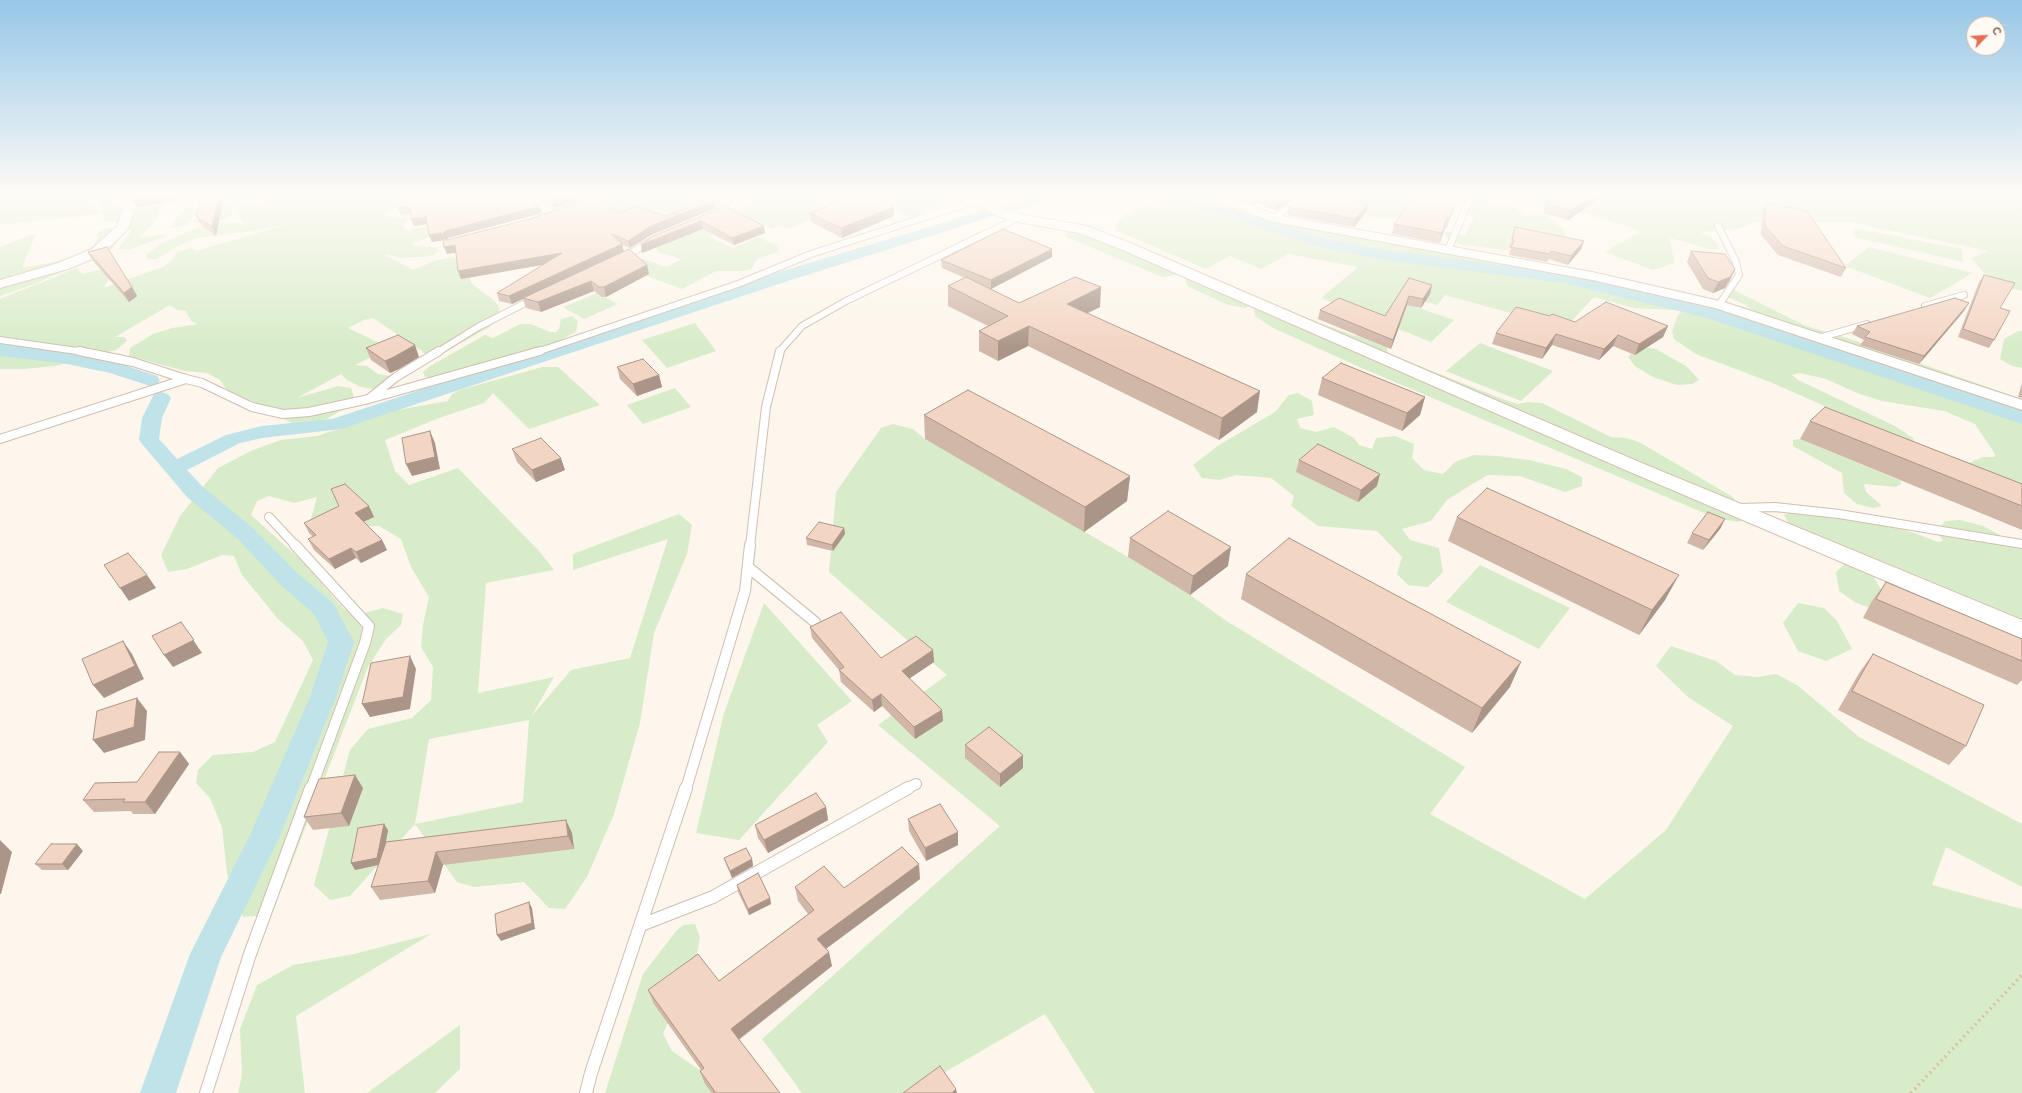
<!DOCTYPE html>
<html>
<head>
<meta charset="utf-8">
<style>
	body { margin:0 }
	#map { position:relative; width:2022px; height:1093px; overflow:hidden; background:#fdf6ec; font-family:Raleway,sans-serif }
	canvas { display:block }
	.north { position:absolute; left:1966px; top:16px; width:40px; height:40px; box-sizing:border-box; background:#fffaf3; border:1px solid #cabbb1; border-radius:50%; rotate:65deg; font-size:11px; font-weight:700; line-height:16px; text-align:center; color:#7a5c4d }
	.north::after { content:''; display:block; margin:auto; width:14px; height:18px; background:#e76f51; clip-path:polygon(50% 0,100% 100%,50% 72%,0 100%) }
</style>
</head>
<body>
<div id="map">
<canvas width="2022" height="1093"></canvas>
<div class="north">С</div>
</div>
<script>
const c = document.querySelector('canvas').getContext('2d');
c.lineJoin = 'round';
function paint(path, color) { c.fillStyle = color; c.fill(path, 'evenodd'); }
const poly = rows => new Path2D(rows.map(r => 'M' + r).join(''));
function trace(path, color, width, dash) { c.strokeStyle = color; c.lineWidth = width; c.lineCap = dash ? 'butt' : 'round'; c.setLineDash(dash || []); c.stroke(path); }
paint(poly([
	[0,196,89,196,101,214,0,225],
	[94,196,121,196,117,200,125,213,124,219,113,222,106,222,102,219,104,216,101,207],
	[181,196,198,196,195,201,191,219,185,225,177,228,171,228,174,220,182,212,185,204,182,203,169,205,159,210,158,217,150,227,139,237,142,238,157,235,165,235,165,237,131,249,118,249,131,231,127,218,128,213,135,209],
	[205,196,267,196,232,203,206,198],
	[292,196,406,196,399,205,385,214,387,217,408,218,403,227,407,231,435,224,446,231,412,243,416,246,433,247,439,250,434,255,422,257,401,258,382,253,413,270,437,260,453,257,461,259,472,284,491,298,498,305,500,314,490,327,461,343,427,356,422,351,373,318,364,320,348,328,390,348,355,365,367,366,378,374,391,376,382,386,372,389,361,387,347,380,341,374,297,398,338,386,351,388,354,397,348,406,327,419,306,424,293,424,259,404,228,392,220,380,207,373,185,371,129,356,130,348,153,334,172,328,198,324,191,321,186,311,177,310,170,305,115,337,125,337,127,341,116,350,55,366,24,369,0,369,0,299,77,268,82,274,119,265,103,288,165,266,173,259,177,252,191,248,196,251,288,224,260,230,196,238,176,247,157,259,147,259,146,255,163,242,195,229,214,223,236,222,246,226,234,208,274,198],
	[610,196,723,196,678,216,658,209,644,213,619,213,598,201],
	[724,196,742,196,733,203,725,206,717,206,713,203],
	[757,196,822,196,828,199,841,200,827,213,789,229,781,225,772,229,738,212],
	[870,196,963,196,963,197,910,218],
	[1172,196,1224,197,1326,229,1585,271,1685,292,1692,296,1691,301,1672,310,1634,308,1594,297,1565,328,1445,295,1437,305,1416,299,1393,299,1454,320,1431,342,1386,324,1389,327,1387,353,1502,399,1518,404,1528,402,1542,403,1611,437,1626,438,1639,442,1733,497,1745,519,1738,522,1716,518,1364,369,1271,327,1255,316,1254,310,1260,305,1275,306,1355,336,1384,323,1321,298,1358,267,1288,254,1261,269,1230,256,1206,269,1115,230,1118,221,1131,210,1150,201],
	[1339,196,1415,196,1404,207,1406,212,1402,216,1383,219,1367,216,1359,207,1337,199],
	[1534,196,2022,196,2022,291,2005,287,1984,273,1971,258,1988,251,1854,223,1757,222,1738,229,1700,232,1711,237,1719,245,1718,249,1710,249,1670,238,1674,263,1653,270,1605,252,1641,231,1573,209,1544,211,1538,197],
	[1483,198,1509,204,1525,215,1545,215,1553,220,1563,229,1568,239,1564,244,1505,250,1463,245,1450,240,1444,234,1447,231,1455,232,1465,236,1474,217,1466,212,1472,200],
	[226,204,234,206,231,210,233,214,230,217,217,222,193,223,195,219,216,215],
	[108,228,128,230,111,250,35,284,0,296,0,247,36,233,22,268,54,262,73,256,91,247,98,239,97,234,101,230],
	[699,228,707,229,714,234,711,238,733,248,758,237,776,245,779,250,775,253,757,259,751,269,744,271,716,271,682,289,626,268,643,259,666,267,682,259,658,252,656,247],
	[1853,228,1962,249,1963,262,1854,237],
	[1072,230,1100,232,1167,258,1178,263,1177,275,1163,277,1066,237,1065,232],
	[1869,247,1973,273,1930,298,1845,266],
	[1200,274,1214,278,1249,293,1253,304,1245,308,1228,305,1187,286,1185,278,1190,275],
	[1726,289,1734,290,1806,326,1850,339,2022,399,2022,490,1978,472,1969,463,1983,457,1994,457,1995,454,1975,424,1944,411,1882,401,1857,393,1826,379,1800,373,1792,375,1798,380,1895,426,1913,438,1916,446,1770,382,1696,354,1674,339,1672,331,1678,315,1688,304,1714,299,1750,309,1746,305,1723,295,1724,290],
	[597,293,618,304,584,319,563,307],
	[572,316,578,321,576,332,557,342,433,379,425,377,423,372,430,366,485,335,493,338,520,324,531,324,550,332,556,332,559,329,561,319],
	[695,323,716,351,667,368,642,340],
	[2018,331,2022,331,2022,368,2012,366,2000,359,2004,339],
	[1480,343,1553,371,1521,401,1446,371],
	[1643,347,1656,349,1686,366,1699,380,1692,384,1677,385,1653,377,1635,366,1628,357,1637,349],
	[542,367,558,367,600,405,529,429,493,393,484,403,439,418,385,440,395,471,409,485,458,468,539,551,554,570,486,583,478,693,554,677,531,717,571,670,630,658,668,539,573,570,573,554,679,514,692,525,687,554,654,633,640,723,614,814,587,877,565,909,549,908,524,882,474,887,457,882,415,824,350,896,330,900,314,885,350,750,368,729,412,718,431,700,433,667,421,647,423,625,429,597,411,567,401,539,379,526,309,526,317,497,294,503,269,496,257,501,251,515,302,561,344,609,357,615,383,608,403,614,401,625,386,639,368,667,283,885,269,915,243,917,227,874,222,827,210,798,196,783,198,770,213,755,253,752,275,742,313,660,303,641,278,619,242,575,234,556,222,555,187,569,168,572,161,555,180,516,218,468,253,450,281,440,317,436,392,411,448,401,452,394,460,390],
	[529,720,523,802,415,824,429,739],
	[675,388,691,407,643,424,627,405],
	[1298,393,1312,401,1314,415,1297,419,1300,428,1316,432,1334,427,1354,438,1359,445,1372,449,1376,438,1395,436,1414,444,1412,458,1424,470,1443,474,1455,462,1474,455,1497,456,1529,460,1566,469,1582,477,1582,486,1565,492,1520,476,1488,475,1469,486,1447,500,1431,521,1402,529,1410,540,1439,548,1443,572,1428,587,1408,585,1397,574,1402,557,1377,531,1318,526,1291,506,1294,496,1271,478,1236,475,1219,480,1202,478,1193,465,1219,445,1275,412,1289,395],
	[893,424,913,429,925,439,1128,557,1190,595,1225,620,1465,767,1430,814,1585,899,1666,830,1733,726,1688,697,1656,666,1671,646,1716,661,1735,675,1758,677,1776,674,1797,685,1859,737,2022,824,2022,887,1946,847,1932,885,2022,909,2022,1093,1095,1093,1045,1014,909,1093,802,1093,762,1039,1000,826,878,725,947,675,829,572,836,492,881,428],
	[1800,439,1901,481,1901,484,1896,487,1864,484,1866,492,1882,506,1873,508,1857,504,1844,493,1842,473,1793,446,1793,440],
	[1797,511,1875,522,1914,533,1938,542,1943,541,1937,532,1945,521,1960,520,1983,526,2015,543,2022,550,2022,625,1789,524,1784,515],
	[1847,559,1872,574,1888,602,1877,610,1856,603,1839,591,1836,572,1845,564],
	[1480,565,1570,608,1539,649,1446,602],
	[764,603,852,701,817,725,828,742,739,840,696,833,724,713],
	[1798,603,1824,608,1837,621,1852,649,1826,661,1798,651,1783,623],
	[695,924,700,937,696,961,663,1034,672,1051,701,1071,718,1093,605,1093,643,974,676,931,683,925],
	[431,934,296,1016,305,1093,238,1093,242,1075,240,1029,257,985,293,965,354,954],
	[460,1025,460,1069,435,1093,367,1093]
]), '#d8ecc9');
paint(poly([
	[1032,196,1051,196,1049,199,1034,205,1016,209,791,280,341,429,262,438,240,443,187,470,203,487,254,529,297,573,333,603,354,642,336,697,279,838,221,957,176,1093,140,1093,190,954,250,835,310,697,328,642,314,614,281,585,238,539,187,497,142,444,139,440,142,418,154,394,161,392,168,394,171,398,162,418,159,439,177,459,226,435,262,426,332,419,779,272,1032,196],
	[1171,196,1192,196,1322,238,1390,251,1564,273,1719,310,2022,411,2022,424,1707,318,1564,283,1390,261,1319,247,1173,199,1171,196],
	[0,344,62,351,115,362,157,376,160,380,157,384,150,386,110,373,62,363,0,356,0,344]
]), '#bfe3e8');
const laneFar3 = poly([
	[529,196,542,208,556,214],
	[718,212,732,206,743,196],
	[1274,218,1305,196],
	[1718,226,1736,262,1739,275,1719,305],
	[1448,250,1471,196],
	[623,258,651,241],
	[1925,306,1964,295],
	[1819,338,1867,324],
	[0,340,84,352],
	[438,352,478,327,535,298],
	[537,352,738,284,811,254,978,200],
	[779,352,802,326,846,301,1018,218]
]);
const laneFar2 = poly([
	[79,351,133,362,186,379],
	[371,397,396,377,439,351],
	[0,439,186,379,202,383,252,407,283,414,309,412,369,399,540,351],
	[1738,508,1775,507,1839,514,2022,544],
	[269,517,296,546],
	[750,546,766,407,780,351]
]);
const laneFar1 = poly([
	[295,545,369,626,365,643,311,789],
	[748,567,815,622],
	[686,789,745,591,750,545],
	[906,789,916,784]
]);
const lane = poly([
	[641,925,713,897,908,788],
	[206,1093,250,954,311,788],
	[586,1093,591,1073,686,788]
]);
const street = poly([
	[1207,196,1224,196,1277,215,1592,272,1724,302,2022,400,2022,410,1715,308,1592,280,1274,222,1209,199,1207,196],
	[128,207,134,211,129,227,102,255,68,269,0,288,0,280,58,263,92,249,117,226,122,211,128,207]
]);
const secondary = poly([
	[965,196,982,196,1007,210,1020,214,1087,226,1135,245,1637,461,2022,620,2022,639,1623,469,1125,251,1079,233,1018,222,997,216,967,199,965,196]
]);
trace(laneFar3, '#d1beb0', 8);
trace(laneFar2, '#d1beb0', 10);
trace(laneFar1, '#d1beb0', 12);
trace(lane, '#d1beb0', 14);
trace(street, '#d1beb0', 2);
trace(secondary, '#d6c0b0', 2);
trace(poly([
	[1911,1093,2022,975]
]), '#d9b8a5', 3.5, [1.5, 4]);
trace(laneFar3, '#fff', 6);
trace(laneFar2, '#fff', 8);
trace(laneFar1, '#fff', 10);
trace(lane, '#fff', 12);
paint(street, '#fff');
paint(secondary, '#fff');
paint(poly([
	[126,196,196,196,137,207],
	[408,196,540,206,542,213,448,238,447,240,620,214,667,216,715,200,716,208,651,235,630,248,622,245,624,252,647,265,649,274,606,297,602,297,594,291,541,312,526,308,523,299,512,304,499,301,497,293,543,265,461,279,456,253,447,254,443,240,432,242,427,224,414,226,411,219,411,214,401,215,398,208],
	[538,196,590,196,555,208,545,204,539,198],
	[827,196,873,196,894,207,894,216,842,238,811,222,810,213,833,205,827,200],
	[1227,196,1297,196,1276,211,1259,204,1259,203,1254,205],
	[1304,196,1344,196,1343,198,1368,203,1367,211,1354,227,1287,215,1288,207],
	[1457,196,1447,228,1445,228,1440,243,1392,234,1394,224],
	[1557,196,1603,196,1568,220,1543,213,1546,203],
	[224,197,216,236,201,225,196,216],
	[1766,203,1846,268,1841,277,1778,255,1761,235,1762,212],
	[726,206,764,226,765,233,734,245,703,229,642,253,641,245],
	[1515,227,1584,241,1581,249,1568,265,1549,259,1547,262,1509,255,1511,248,1509,248],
	[1691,251,1735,269,1730,280,1725,288,1713,293,1703,289,1687,262],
	[88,252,132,287,137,296,129,302,93,261],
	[1052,257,991,289,1019,303,1100,307,1088,313,1257,412,1219,440,1028,346,998,361,979,351,979,331,988,326,948,306,948,286,965,278,942,268,941,260],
	[1984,275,2000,308,1994,340,1989,348,1958,337,1979,282],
	[1409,278,1432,285,1430,294,1421,308,1407,305,1391,349,1318,319,1320,310,1385,316],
	[1964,311,1919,364,1860,345,1864,340,1852,334,1857,326],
	[1550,316,1575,322,1668,326,1663,337,1635,355,1613,346,1599,360,1552,345,1542,359,1492,344,1496,333],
	[366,348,419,357,399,369,390,373,371,360],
	[617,367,659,375,662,387,637,396,620,379],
	[1322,378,1425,397,1420,415,1402,431,1318,395],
	[2022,383,2022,398,2018,397],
	[924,415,1130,476,1127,501,1084,532,925,439],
	[1810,421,2022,484,2022,530,1800,439],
	[512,449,565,470,536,482,517,462],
	[1299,460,1377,486,1358,502,1296,472],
	[374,517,364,522,382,540,387,550,361,563,356,558,335,569,314,550,308,539,313,537,309,533,304,523],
	[1457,517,1665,600,1639,635,1448,541],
	[1725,519,1720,529,1703,550,1687,543,1692,533],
	[844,528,845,534,833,551,807,545,806,538],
	[1130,538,1228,566,1190,595,1128,557],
	[1246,574,1510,687,1472,733,1241,599],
	[1886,582,2022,639,2022,680,2017,685,1863,618,1872,601],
	[810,627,881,658,933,650,934,662,909,678,942,710,943,721,915,739,882,706,874,712,841,682,839,670,812,638],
	[1873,654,1966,746,1949,765,1838,710,1859,673],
	[965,745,1023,755,1023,768,1000,787,965,758],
	[180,752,189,764,155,814,133,814,131,811,94,812,83,800,137,782],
	[363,788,349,826,313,830,304,817],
	[826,807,828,820,768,853,758,838,755,825],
	[908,819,958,845,926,861,909,831],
	[388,830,385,846,572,833,574,849,443,865,435,893,380,900,371,887,379,865,355,870],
	[83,851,68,870,42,870,35,864],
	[724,858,752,859,753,866,732,878,726,864],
	[920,879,826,949,832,966,739,1040,780,1093,712,1093,705,1084,700,1071,701,1070,654,1004,648,990,719,981,808,914,798,901,795,887,844,888],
	[737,885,770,898,771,904,749,915,738,892]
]), '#d1b7a8');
paint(poly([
	[149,196,196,196,137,207,133,199],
	[219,196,224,196,224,197,216,236,212,227],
	[558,196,590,196,555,208,552,198],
	[1259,196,1264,196,1260,196,1259,203,1254,205,1255,197],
	[1288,196,1297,196,1276,211,1278,203],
	[1593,196,1603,196,1568,220,1571,211],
	[715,200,716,208,651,235,630,248,628,241,649,227],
	[1368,203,1367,211,1354,227,1356,219],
	[540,206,542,213,448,238,444,242,444,240,432,242,429,235],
	[894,207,894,216,842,238,841,228],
	[426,217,429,224,414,226,411,219],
	[1447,218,1445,228,1440,243,1442,233],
	[701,221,703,229,642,253,641,245],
	[764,226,765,233,734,245,732,238],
	[1584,241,1581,249,1568,265,1571,256],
	[622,244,624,252,512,304,509,296],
	[455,245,457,252,447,254,444,247],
	[1052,249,1052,257,991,289,991,280],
	[562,253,564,261,461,279,458,271],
	[647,265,649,274,606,297,604,287],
	[1735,269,1730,280,1725,288,1713,293,1718,282],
	[591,281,594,291,541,312,538,302],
	[1432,285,1430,294,1421,308,1423,299],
	[132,287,137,296,129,302,124,293],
	[1101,287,1100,307,1066,323,1067,304],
	[1409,296,1407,305,1391,349,1393,340],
	[1969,303,1964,311,1919,364,1924,356],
	[1029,326,1028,346,998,361,998,341],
	[1668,326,1663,337,1635,355,1639,344],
	[1556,334,1552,345,1542,359,1546,348],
	[1618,335,1613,346,1599,360,1604,349],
	[415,345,419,357,399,369,390,373,385,361],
	[659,375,662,387,637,396,633,384],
	[1260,391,1257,412,1219,440,1222,418],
	[1425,397,1420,415,1402,431,1407,413],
	[430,431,435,443,440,469,412,476,406,464],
	[561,458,565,470,536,482,532,470],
	[1380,474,1377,486,1358,502,1361,490],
	[1130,476,1127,501,1084,532,1085,507],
	[369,506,374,517,360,523,355,513],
	[1725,519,1720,529,1703,550,1709,540],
	[844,528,845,534,833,551,832,545],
	[382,540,387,550,361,563,356,552],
	[1231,547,1228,566,1190,595,1193,576],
	[351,548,356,558,335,569,329,559],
	[147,575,156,588,129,601,120,588],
	[1679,575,1665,600,1639,635,1652,610],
	[181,622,202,653,173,667,164,655],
	[123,641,132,654,144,679,104,698,93,685],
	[933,650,934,662,903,683,902,671],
	[410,656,416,669,410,709,370,717,362,704],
	[1521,662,1510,687,1472,733,1482,708],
	[881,694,882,706,874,712,872,700],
	[137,698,147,711,145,740,104,753,93,740],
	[942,710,943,721,915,739,914,727],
	[180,752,189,764,155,814,145,802],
	[1023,755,1023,768,1000,787,1000,774],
	[355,775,363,788,349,826,341,813],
	[826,807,828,820,768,853,764,840],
	[566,820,572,833,574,849,568,836],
	[384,824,388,830,382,864,355,870,351,863],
	[958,832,958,845,926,861,925,848],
	[0,840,12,852,1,894,0,894],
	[77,844,83,851,68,870,62,864],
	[436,852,443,865,435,893,428,881],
	[752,859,753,866,732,878,730,871],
	[919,864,920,879,820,953,817,939],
	[770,898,771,904,749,915,748,909],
	[529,902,532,908,535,929,501,941,497,935],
	[829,952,832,966,735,1042,731,1029],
	[956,1089,957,1093,952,1093]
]), '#aa9588');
const building = poly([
	[130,196,149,196,133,199,130,196],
	[201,196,219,196,212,227,196,216,201,196],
	[408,196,525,196,540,206,445,231,442,235,441,233,429,235,426,217,411,219,410,207,398,208,408,196],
	[546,196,558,196,552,198,546,196],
	[596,196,600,196,620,214,635,206,667,216,711,198,715,200,649,227,628,241,611,234,622,244,509,296,497,293,562,253,458,271,455,245,444,247,443,238,447,240,530,219,596,196],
	[831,196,873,196,894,207,841,228,810,213,839,202,831,196],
	[1250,196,1259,196,1255,197,1250,196],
	[1260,196,1288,196,1278,203,1260,196],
	[1304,196,1343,196,1341,198,1368,203,1356,219,1288,207,1304,196],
	[1414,196,1457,196,1450,218,1447,218,1442,233,1394,224,1414,196],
	[1557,196,1593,196,1571,211,1546,203,1557,196],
	[1766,203,1807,211,1846,268,1783,246,1765,226,1766,203],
	[726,206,764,226,732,238,701,221,641,245,653,236,726,206],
	[1515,227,1584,241,1571,256,1551,251,1550,254,1511,247,1514,240,1512,240,1515,227],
	[1003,229,1052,249,991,280,941,260,1003,229],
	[107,247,132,287,124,293,88,252,107,247],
	[629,249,647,265,604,287,599,287,591,281,538,302,523,298,629,249],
	[1691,251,1725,254,1735,269,1730,277,1718,282,1708,278,1691,251],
	[1984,275,2015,283,2000,308,2010,311,1994,340,1963,329,1984,275],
	[966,277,1019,303,1075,277,1101,287,1067,304,1260,391,1222,418,1029,326,998,341,979,331,1008,316,948,286,966,277],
	[1409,278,1432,285,1423,299,1409,296,1393,340,1320,310,1339,298,1385,316,1409,278],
	[1955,298,1969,303,1924,356,1865,337,1870,332,1857,326,1955,298],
	[1606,302,1668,326,1639,344,1618,335,1604,349,1556,334,1546,348,1496,333,1516,307,1550,316,1552,314,1575,322,1606,302],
	[398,335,415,345,394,357,385,361,366,348,398,335],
	[643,359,659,375,633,384,617,367,643,359],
	[1341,363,1425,397,1407,413,1322,378,1341,363],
	[968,390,1130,476,1085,507,924,415,968,390],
	[1825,407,2022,484,2022,506,1810,421,1825,407],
	[430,431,435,457,406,464,402,438,430,431],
	[541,438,561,458,532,470,512,449,541,438],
	[1318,444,1380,474,1361,490,1299,460,1318,444],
	[345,484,369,506,355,513,382,540,356,552,351,548,329,559,308,539,316,535,304,523,339,506,331,489,345,484],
	[1487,488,1679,575,1652,610,1457,517,1487,488],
	[1168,511,1231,547,1193,576,1130,538,1168,511],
	[1708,512,1725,519,1709,540,1692,533,1708,512],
	[819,522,844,528,832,545,806,538,819,522],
	[1289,538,1521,662,1482,708,1246,574,1289,538],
	[128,553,147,575,120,588,104,565,128,553],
	[1886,582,2022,639,2022,661,1876,599,1886,582],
	[841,612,881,658,916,636,933,650,902,671,942,710,914,727,881,694,872,700,839,670,844,667,810,627,841,612],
	[181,622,194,640,164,655,152,636,181,622],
	[123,641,135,666,93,685,82,659,123,641],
	[1873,654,1984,705,1966,746,1852,691,1873,654],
	[410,656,403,697,362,704,371,663,410,656],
	[137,698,134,727,93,740,97,711,137,698],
	[989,727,1023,755,1000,774,965,745,989,727],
	[159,752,180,752,145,802,123,802,125,799,83,800,95,783,137,782,159,752],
	[355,775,341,813,304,817,319,779,355,775],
	[816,793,826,807,764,840,755,825,816,793],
	[940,804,958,832,925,848,908,819,940,804],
	[566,820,568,836,436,852,428,881,371,887,386,842,566,820],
	[384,824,377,858,351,863,358,828,384,824],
	[51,844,77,844,62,864,35,864,51,844],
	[902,847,919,864,817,939,829,952,731,1029,780,1093,716,1093,700,1071,704,1068,648,990,698,954,719,981,814,910,795,887,824,866,844,888,902,847],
	[746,848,752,859,730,871,724,858,746,848],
	[758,873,770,898,748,909,737,885,758,873],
	[529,902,532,923,497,935,495,914,529,902],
	[940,1066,956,1089,952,1093,903,1093,940,1066]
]);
paint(building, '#f3d5c3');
trace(building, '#aa9588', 1);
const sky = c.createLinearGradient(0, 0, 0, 349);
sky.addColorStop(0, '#97c7e8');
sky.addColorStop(0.56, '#fefbf6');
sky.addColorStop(1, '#fefbf600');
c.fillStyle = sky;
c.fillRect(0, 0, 2022, 349);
</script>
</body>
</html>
